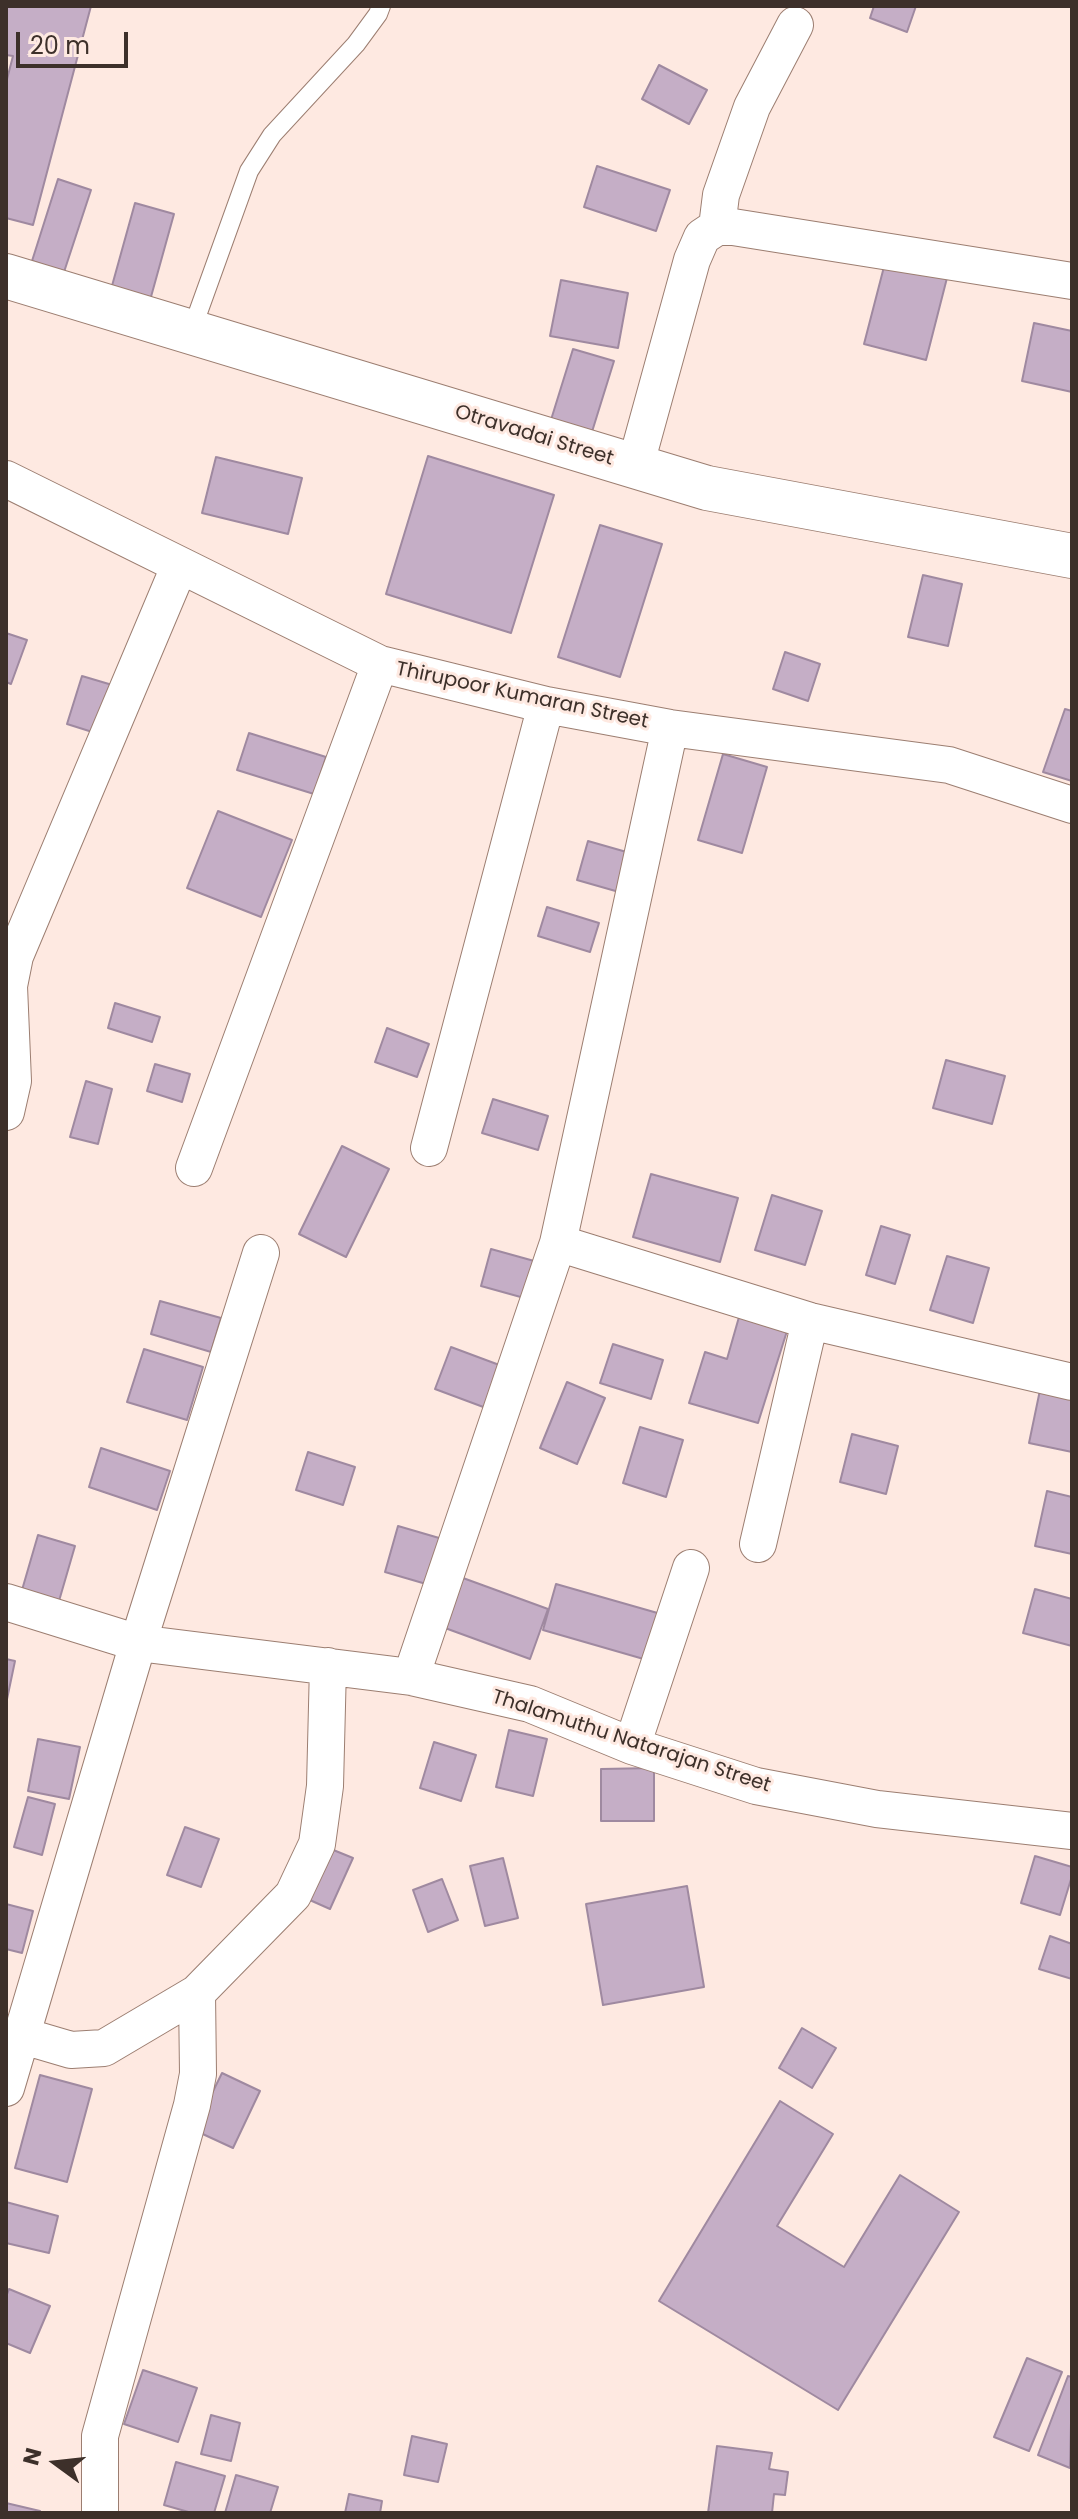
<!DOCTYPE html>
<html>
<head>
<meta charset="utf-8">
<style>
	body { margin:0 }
	#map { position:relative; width:1078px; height:2519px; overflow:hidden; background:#fee9e1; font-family:Poppins,sans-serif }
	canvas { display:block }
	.frame { position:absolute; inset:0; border:8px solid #3d302a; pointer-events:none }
	.north { position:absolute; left:16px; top:2423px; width:80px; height:80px; -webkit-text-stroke:6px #fee9e1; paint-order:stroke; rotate:285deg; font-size:22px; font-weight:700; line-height:32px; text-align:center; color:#3d302a }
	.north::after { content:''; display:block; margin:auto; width:28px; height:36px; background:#3d302a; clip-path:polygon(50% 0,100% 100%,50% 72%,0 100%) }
	.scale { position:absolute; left:16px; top:32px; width:112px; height:36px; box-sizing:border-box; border:4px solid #3d302a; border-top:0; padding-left:10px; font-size:24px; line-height:28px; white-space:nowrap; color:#3d302a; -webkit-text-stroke:6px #fee9e1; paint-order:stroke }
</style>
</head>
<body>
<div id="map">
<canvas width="1078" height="2519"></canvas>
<div class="frame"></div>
<div class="north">N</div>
<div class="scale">20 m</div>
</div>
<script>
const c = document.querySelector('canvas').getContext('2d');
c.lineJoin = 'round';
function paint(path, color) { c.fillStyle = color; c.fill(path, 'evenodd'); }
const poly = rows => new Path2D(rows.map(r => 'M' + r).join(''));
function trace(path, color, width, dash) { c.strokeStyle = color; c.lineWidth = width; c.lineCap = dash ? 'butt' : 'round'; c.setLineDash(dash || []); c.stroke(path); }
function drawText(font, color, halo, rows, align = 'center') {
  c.font = font + ' Poppins,sans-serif'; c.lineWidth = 6; c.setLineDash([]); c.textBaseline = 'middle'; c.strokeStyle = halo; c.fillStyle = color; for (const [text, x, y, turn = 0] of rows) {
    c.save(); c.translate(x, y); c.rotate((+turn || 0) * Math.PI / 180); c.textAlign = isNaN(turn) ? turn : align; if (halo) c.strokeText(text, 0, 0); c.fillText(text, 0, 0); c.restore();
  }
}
const building = poly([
	[6,6,91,6,33,225,6,218,6,83,13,56,6,55,6,6],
	[874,6,916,6,907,32,870,18,874,6],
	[659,65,707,90,689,124,642,99,659,65],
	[597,166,670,190,656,231,584,207,597,166],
	[58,179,91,190,64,272,32,261,58,179],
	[135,203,174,214,149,304,110,293,135,203],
	[886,259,948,274,926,360,864,344,886,259],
	[561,280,628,293,618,348,550,336,561,280],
	[1034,323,1072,331,1072,392,1022,381,1034,323],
	[573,349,614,361,591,435,550,423,573,349],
	[428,456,554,495,511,633,386,594,428,456],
	[216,457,302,478,288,534,202,513,216,457],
	[600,525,662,544,620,677,558,657,600,525],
	[923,575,962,584,948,646,908,637,923,575],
	[6,633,27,640,11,684,6,682,6,633],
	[785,652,820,664,808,701,773,689,785,652],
	[82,676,119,687,105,736,67,724,82,676],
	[1065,709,1072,711,1072,781,1043,772,1065,709],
	[249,733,326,757,314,794,237,770,249,733],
	[723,754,767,767,742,853,698,840,723,754],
	[218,811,292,840,261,917,187,888,218,811],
	[588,841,637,855,626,894,577,880,588,841],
	[547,907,599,923,590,952,538,936,547,907],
	[115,1003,160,1017,152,1042,108,1028,115,1003],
	[387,1028,429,1044,417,1077,375,1062,387,1028],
	[946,1060,1005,1076,992,1124,933,1108,946,1060],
	[155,1064,190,1074,182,1102,147,1091,155,1064],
	[86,1081,112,1089,98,1144,70,1137,86,1081],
	[493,1099,548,1116,538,1150,482,1133,493,1099],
	[342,1146,389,1169,346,1257,299,1234,342,1146],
	[651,1174,738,1198,720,1262,633,1237,651,1174],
	[772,1195,822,1211,805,1265,755,1250,772,1195],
	[881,1226,910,1235,895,1284,866,1275,881,1226],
	[491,1249,545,1264,535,1301,481,1286,491,1249],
	[947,1256,989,1268,973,1323,930,1310,947,1256],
	[160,1301,221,1318,211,1352,151,1334,160,1301],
	[739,1317,787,1331,758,1423,689,1403,705,1352,727,1359,739,1317],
	[613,1344,663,1360,651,1399,600,1383,613,1344],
	[451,1347,502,1366,486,1408,435,1389,451,1347],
	[144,1349,203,1367,187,1420,127,1402,144,1349],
	[567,1382,605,1398,577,1464,540,1448,567,1382],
	[1040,1390,1072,1396,1072,1452,1029,1443,1040,1390],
	[640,1427,683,1440,666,1497,623,1483,640,1427],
	[852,1434,898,1446,886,1494,840,1482,852,1434],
	[101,1448,170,1471,157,1510,89,1487,101,1448],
	[308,1452,355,1467,343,1505,296,1490,308,1452],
	[1047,1491,1072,1497,1072,1554,1035,1546,1047,1491],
	[398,1526,446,1540,433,1586,385,1572,398,1526],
	[38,1535,75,1546,59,1601,22,1590,38,1535],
	[463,1578,548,1609,530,1659,445,1628,463,1578],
	[556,1584,668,1616,654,1662,543,1630,556,1584],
	[1035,1589,1072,1599,1072,1646,1023,1633,1035,1589],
	[6,1659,15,1661,6,1704,6,1659],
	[509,1730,547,1739,533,1796,496,1787,509,1730],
	[38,1739,80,1747,69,1799,28,1791,38,1739],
	[434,1742,476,1755,461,1801,420,1788,434,1742],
	[654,1768,654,1821,601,1821,601,1769,654,1768],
	[28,1797,55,1804,42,1855,14,1847,28,1797],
	[185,1827,219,1839,201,1887,167,1875,185,1827],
	[326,1847,353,1858,330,1909,303,1897,326,1847],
	[1035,1856,1072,1867,1072,1876,1060,1915,1021,1903,1035,1856],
	[503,1858,518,1918,485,1926,470,1866,503,1858],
	[442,1879,458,1920,428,1932,413,1890,442,1879],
	[687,1886,704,1987,603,2005,586,1904,687,1886],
	[6,1904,33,1911,22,1953,6,1949,6,1904],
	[1050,1936,1072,1944,1072,1979,1039,1969,1050,1936],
	[802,2028,836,2048,812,2088,779,2068,802,2028],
	[222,2073,260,2091,233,2148,194,2130,222,2073],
	[40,2075,92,2089,67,2182,15,2168,40,2075],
	[780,2101,833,2134,777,2226,844,2267,900,2175,959,2212,838,2410,659,2301,780,2101],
	[6,2202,58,2216,49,2253,6,2243,6,2202],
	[9,2289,50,2306,30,2353,6,2343,6,2297,9,2289],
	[1027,2358,1062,2372,1029,2451,994,2437,1027,2358],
	[143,2370,197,2388,178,2442,124,2424,143,2370],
	[1068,2376,1072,2377,1070,2468,1038,2455,1068,2376],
	[211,2415,240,2423,231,2461,201,2454,211,2415],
	[412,2436,447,2444,438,2482,404,2475,412,2436],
	[717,2446,772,2453,769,2469,788,2472,785,2495,774,2494,772,2513,708,2513,717,2446],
	[176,2462,225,2476,214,2513,192,2513,164,2505,176,2462],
	[236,2475,278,2487,270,2513,225,2513,236,2475],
	[349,2494,382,2501,380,2513,345,2513,349,2494],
	[6,2503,40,2511,40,2513,6,2513,6,2503]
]);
paint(building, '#c5aec6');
trace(building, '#9f89a0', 2);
const service = poly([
	[191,332,249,171,272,135,356,44,378,14,381,6]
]);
const minor = poly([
	[717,227,721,195,752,107,795,25],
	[635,467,692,260,702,237,717,227,733,227,1072,281],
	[6,479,380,664,546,705,670,728,949,765,1072,805],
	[6,1112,13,1081,9,986,15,956,179,567],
	[429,1148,546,705],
	[194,1168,380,664],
	[558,1243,810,1321,1072,1382],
	[758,1544,810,1321],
	[6,1602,138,1643,411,1677,530,1704,632,1746,756,1786,877,1809,1072,1831],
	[411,1677,558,1243,670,728],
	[632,1746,691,1568],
	[20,2035,71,2050,104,2048,197,1993,293,1895,317,1844,325,1786,328,1666],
	[6,2088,138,1643,261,1253],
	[100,2513,100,2436,192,2105,198,2074,197,1993]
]);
const tertiary = poly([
	[6,276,707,488,1072,556]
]);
trace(service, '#9c7e71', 20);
trace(minor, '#9c7e71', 38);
trace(tertiary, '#9c7e71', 46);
trace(service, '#fff', 18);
trace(minor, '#fff', 36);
trace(tertiary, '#fff', 44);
drawText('20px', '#3d302a', '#fee9e1', [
	["Otravadai Street",534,436,17],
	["Thirupoor Kumaran Street",522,696,12],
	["Thalamuthu Natarajan Street",631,1742,18]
]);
</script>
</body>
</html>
